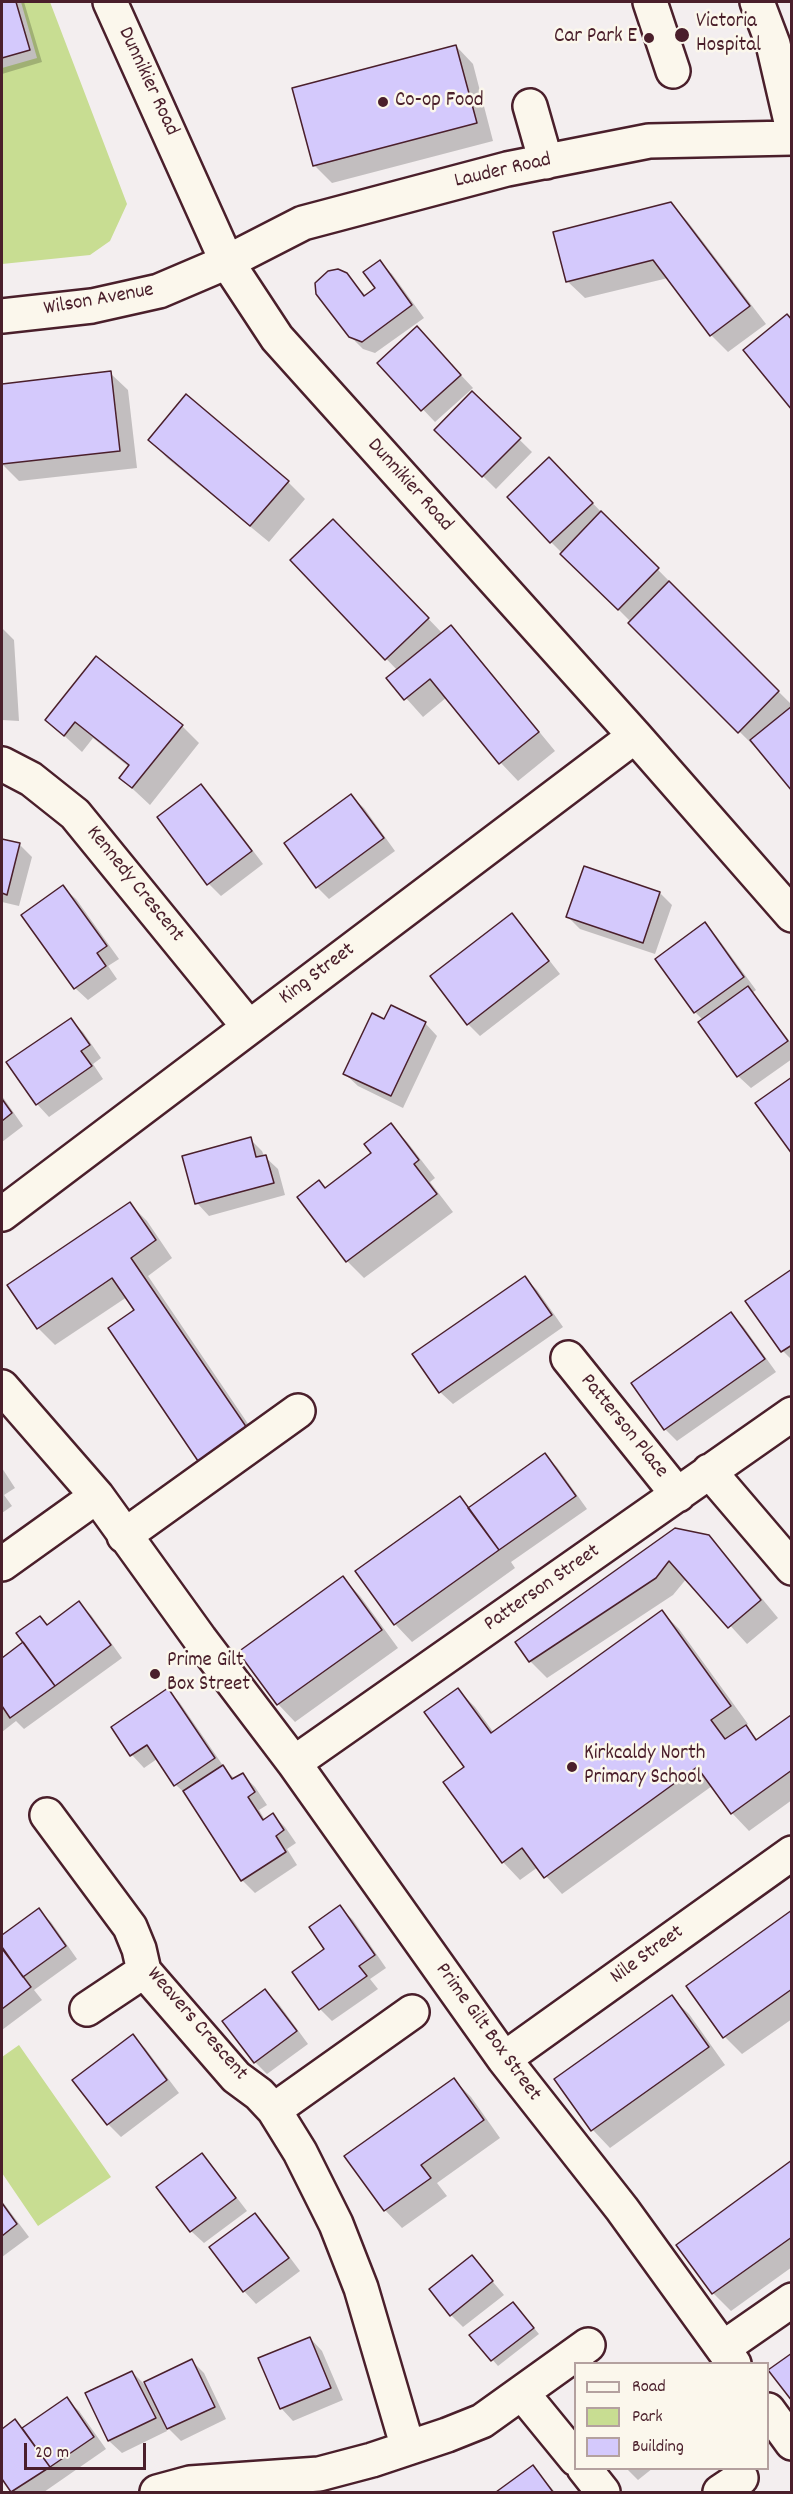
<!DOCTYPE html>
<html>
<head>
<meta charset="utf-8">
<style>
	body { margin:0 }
	#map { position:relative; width:793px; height:2494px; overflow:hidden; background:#f3eeef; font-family:Dekko,sans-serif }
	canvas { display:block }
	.frame { position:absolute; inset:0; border:3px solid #4a1f2b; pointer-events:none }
	.legend { position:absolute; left:574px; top:2362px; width:195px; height:108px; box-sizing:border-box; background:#fbf7ec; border:2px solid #b4a19f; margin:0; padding:8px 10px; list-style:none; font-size:18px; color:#4a1f2b }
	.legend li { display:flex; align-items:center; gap:12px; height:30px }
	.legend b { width:30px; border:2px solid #b4a19f }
	.scale { position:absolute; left:24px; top:2443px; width:122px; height:27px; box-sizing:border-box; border:3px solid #4a1f2b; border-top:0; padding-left:8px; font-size:18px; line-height:21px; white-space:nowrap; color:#4a1f2b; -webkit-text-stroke:4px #fbf7ec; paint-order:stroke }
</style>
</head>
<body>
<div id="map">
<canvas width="793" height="2494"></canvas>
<div class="frame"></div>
<ul class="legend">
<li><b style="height:8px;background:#fbf7ec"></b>Road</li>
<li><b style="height:16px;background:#c8dd92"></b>Park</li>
<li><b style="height:16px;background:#d4c9fc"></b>Building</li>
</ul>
<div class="scale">20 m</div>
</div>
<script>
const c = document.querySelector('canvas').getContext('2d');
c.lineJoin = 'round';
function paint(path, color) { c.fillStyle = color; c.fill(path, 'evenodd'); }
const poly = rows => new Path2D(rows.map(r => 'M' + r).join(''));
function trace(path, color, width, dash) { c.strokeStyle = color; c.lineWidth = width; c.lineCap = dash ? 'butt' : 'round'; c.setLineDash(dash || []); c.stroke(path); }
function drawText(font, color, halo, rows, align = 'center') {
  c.font = font + ' Dekko,sans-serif'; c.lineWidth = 5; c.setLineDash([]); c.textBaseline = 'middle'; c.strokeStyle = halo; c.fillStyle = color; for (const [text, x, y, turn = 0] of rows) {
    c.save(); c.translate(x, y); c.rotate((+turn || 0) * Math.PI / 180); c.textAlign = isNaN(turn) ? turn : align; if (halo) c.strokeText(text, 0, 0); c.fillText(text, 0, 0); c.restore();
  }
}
paint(poly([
	[21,2,50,2,127,204,110,241,90,255,2,264,2,68,37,58],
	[19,2045,111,2177,38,2226,2,2173,2,2057]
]), '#c8dd92');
paint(poly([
	[2,2,24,2,42,62,2,74],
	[456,46,473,64,493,141,332,183,314,165],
	[671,204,688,222,766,324,728,352,711,335,668,278,585,298,567,281],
	[380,262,392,274,424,318,375,353,363,349,350,336,346,274,366,296,377,288],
	[429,341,473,388,435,422,379,363],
	[110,373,128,390,137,468,19,481,2,464,2,385],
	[472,393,532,452,496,489,436,430],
	[150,440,288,482,305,499,269,542,167,458],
	[562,472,670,582,669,583,792,705,792,788,758,748,757,749,630,623,631,622,551,542],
	[351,538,443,634,451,627,468,645,555,751,518,781,501,763,447,697,423,717,389,679,398,671,292,560],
	[2,628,14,640,19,721,2,720],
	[47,720,182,726,199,743,150,805,121,778,129,767,93,738,82,752],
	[201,786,214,799,263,864,221,896,209,884],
	[351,796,364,808,395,851,329,899,317,887],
	[2,840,20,845,32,857,19,906,2,902],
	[63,887,76,899,119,959,108,966,117,979,88,1000,75,988],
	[660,893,672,905,655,954,580,929,568,917],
	[512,915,524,928,560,974,480,1036,468,1024],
	[705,924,717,937,756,990,752,993,792,1044,792,1059,751,1088,738,1076,703,1020,695,1012],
	[71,1020,83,1032,101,1058,93,1064,103,1079,49,1117,37,1104],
	[385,1021,425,1023,437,1036,403,1108,358,1086,345,1074],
	[2,1096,23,1126,2,1142],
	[391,1125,408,1143,435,1178,430,1182,453,1212,364,1278,347,1261,326,1189,373,1154],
	[250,1139,262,1151,264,1156,278,1169,285,1195,209,1216,197,1203],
	[130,1204,147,1221,172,1258,148,1276,263,1446,216,1478,199,1460,110,1329,136,1310,127,1297,55,1345,38,1328],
	[792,1271,792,1360,783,1351,747,1302],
	[525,1278,537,1290,563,1327,453,1404,440,1392],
	[731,1314,743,1326,776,1372,677,1441,665,1429],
	[545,1455,557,1467,587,1509,511,1562,515,1568,412,1642,395,1624,460,1498,470,1508],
	[2,1468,15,1488,4,1495,12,1506,2,1513],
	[708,1537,726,1555,778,1618,747,1644,687,1578,673,1595,547,1678,530,1661,517,1643],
	[343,1578,360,1596,398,1648,295,1722,278,1704],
	[79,1603,91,1615,122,1658,24,1729,16,1721,2,1732,2,1660],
	[662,1612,679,1629,748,1724,745,1726,758,1740,792,1718,792,1800,749,1831,732,1813,712,1786,562,1894,538,1867,520,1880,503,1862,466,1768,458,1690,475,1707,494,1733],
	[168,1690,180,1703,226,1770,235,1779,243,1775,255,1787,267,1805,259,1810,265,1820,273,1815,285,1827,296,1843,287,1849,297,1865,255,1893,242,1880,189,1797,176,1785,157,1759,144,1768,132,1755,113,1728],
	[340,1907,353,1920,386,1968,370,1979,378,1989,332,2021,320,2009,326,1949],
	[38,1910,51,1922,77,1959,34,1990,42,2000,2,2030,2,1953,5,1950,2,1945,2,1937],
	[792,1912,792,2019,742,2054,725,2037],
	[265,1991,278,2003,308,2044,267,2074,255,2062],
	[671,1997,689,2014,725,2065,610,2148,593,2130,556,2080],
	[132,2036,145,2048,179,2093,121,2137,108,2124,74,2080],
	[454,2080,471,2097,500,2138,437,2183,447,2196,402,2228,385,2210],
	[202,2155,214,2168,247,2211,204,2243,191,2231,158,2187],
	[792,2162,792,2267,731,2311,713,2293,678,2245],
	[2,2201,29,2237,2,2257],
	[255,2215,267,2227,300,2271,256,2304,244,2291],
	[472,2257,504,2295,463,2327,451,2315],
	[519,2310,539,2334,498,2366,472,2336],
	[310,2338,322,2351,343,2400,293,2421,281,2408],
	[191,2360,204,2373,226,2419,181,2441,164,2424,167,2431,122,2453,109,2441,87,2394,132,2372,149,2389],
	[66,2399,79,2411,106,2449,44,2492,13,2492,2,2476,2,2431,15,2421,23,2429],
	[533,2467,555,2492,499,2492],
	[626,2468,653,2468,638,2480]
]), '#0003');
const building = poly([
	[2,2,16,2,30,50,2,58,2,2],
	[456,45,477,123,313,166,292,88,456,45],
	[671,202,750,306,710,336,653,260,566,282,553,232,671,202],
	[380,260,412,305,362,342,349,337,316,294,315,283,328,271,338,269,347,273,364,296,375,288,363,272,380,260],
	[787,314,792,320,792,410,743,350,787,314],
	[417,326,461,375,421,411,377,363,417,326],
	[111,371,120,451,2,464,2,384,111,371],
	[472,391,521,438,482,477,434,430,472,391],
	[186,394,289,481,250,526,148,440,186,394],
	[549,457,593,503,550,543,507,497,549,457],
	[601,511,659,568,618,610,560,554,601,511],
	[333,519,429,618,385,660,290,560,333,519],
	[669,581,779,691,738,733,628,623,669,581],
	[451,625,539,732,499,764,430,679,404,700,386,678,451,625],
	[96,656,183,725,132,788,119,778,129,765,75,722,64,736,45,720,96,656],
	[792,706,792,791,750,740,792,706],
	[201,784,252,851,207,885,157,817,201,784],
	[351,794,384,838,316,888,284,843,351,794],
	[2,839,20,843,7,895,2,893,2,839],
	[584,866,660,892,643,943,566,917,584,866],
	[63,885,107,946,97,953,106,966,74,989,21,915,63,885],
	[512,913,549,961,467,1025,430,976,512,913],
	[705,922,744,977,694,1013,655,959,705,922],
	[748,986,788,1041,737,1077,698,1022,748,986],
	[391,1005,426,1022,391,1096,343,1074,372,1013,384,1019,391,1005],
	[71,1018,90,1045,81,1051,92,1066,36,1105,6,1062,71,1018],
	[792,1077,792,1154,755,1103,792,1077],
	[2,1099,12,1113,2,1121,2,1099],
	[391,1123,419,1160,414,1164,437,1194,346,1262,297,1197,319,1180,325,1188,371,1153,364,1144,391,1123],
	[251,1137,256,1157,266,1155,274,1183,195,1204,182,1156,251,1137],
	[130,1202,156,1240,131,1258,247,1428,198,1461,108,1328,134,1310,112,1278,37,1329,7,1285,130,1202],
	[792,1269,792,1345,781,1352,745,1301,792,1269],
	[525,1276,552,1315,439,1393,412,1354,525,1276],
	[731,1312,765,1359,664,1430,631,1383,731,1312],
	[545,1453,576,1496,499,1550,468,1508,545,1453],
	[460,1496,499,1550,394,1625,355,1571,460,1496],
	[675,1528,709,1535,761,1600,728,1628,669,1561,656,1578,529,1662,515,1642,675,1528],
	[343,1576,382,1630,277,1705,238,1652,343,1576],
	[79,1601,111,1645,55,1686,16,1633,40,1616,47,1625,79,1601],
	[662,1610,731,1706,711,1720,725,1739,746,1725,756,1740,791,1715,792,1770,731,1814,697,1767,544,1878,522,1848,502,1863,443,1782,464,1767,424,1712,458,1688,491,1733,662,1610],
	[23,1642,55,1686,10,1718,2,1706,2,1658,23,1642],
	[168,1688,215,1758,174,1786,147,1745,130,1756,111,1727,168,1688],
	[223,1765,232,1779,243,1773,255,1792,248,1797,263,1820,273,1813,284,1830,276,1836,286,1852,241,1881,183,1791,223,1765],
	[340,1905,375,1955,359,1966,367,1976,319,2010,292,1972,324,1949,309,1927,340,1905],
	[39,1908,66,1946,23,1977,2,1947,2,1935,39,1908],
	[792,1910,792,1989,723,2038,686,1986,792,1910],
	[3,1950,31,1987,2,2009,2,1951,3,1950],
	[265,1989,297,2031,254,2063,222,2021,265,1989],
	[672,1995,709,2047,591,2131,554,2079,672,1995],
	[133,2034,167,2080,107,2125,72,2080,133,2034],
	[454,2078,484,2120,421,2165,431,2178,384,2211,344,2156,454,2078],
	[202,2153,236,2198,190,2232,156,2187,202,2153],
	[792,2160,792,2237,712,2294,676,2245,792,2160],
	[2,2203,17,2224,2,2236,2,2203],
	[255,2213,289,2258,243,2292,209,2247,255,2213],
	[472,2255,493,2281,450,2316,429,2289,472,2255],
	[513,2302,534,2328,491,2361,469,2335,513,2302],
	[310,2337,331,2388,280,2409,258,2358,310,2337],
	[792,2353,792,2401,768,2370,792,2353],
	[192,2359,215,2407,167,2429,144,2382,192,2359],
	[132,2371,156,2418,108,2441,85,2393,132,2371],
	[67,2397,94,2437,50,2467,22,2428,67,2397],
	[15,2419,50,2467,11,2492,2,2479,2,2429,15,2419],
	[533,2465,553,2492,496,2492,533,2465]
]);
paint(building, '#d4c9fc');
trace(building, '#4a1f2b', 1.5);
const minor = poly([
	[110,2,227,262,277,338,635,736,792,915],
	[650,2,673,71],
	[757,2,773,44,792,126],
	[530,106,546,162],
	[2,316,92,306,159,291,227,262,303,223,507,169,649,141,792,138],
	[2,764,31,779,75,814,248,1026],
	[2,1214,635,736],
	[568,1358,678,1495],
	[2,1387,97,1496,200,1639,294,1763,504,2059,622,2209,734,2364],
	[709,1471,792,1568],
	[124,1536,298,1411],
	[2,1564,97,1496],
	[294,1763,792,1414],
	[47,1815,130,1927,139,1949,144,1971,236,2077,259,2094,274,2110,300,2152,336,2224,361,2288,408,2448],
	[87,2009,144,1971],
	[504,2059,792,1853],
	[274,2110,412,2012],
	[723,2348,792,2300],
	[522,2393,576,2459],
	[768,2410,792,2443],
	[584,2468,603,2492],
	[157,2492,190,2483,319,2474,372,2460,447,2435,482,2421,588,2345],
	[720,2492,741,2478]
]);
trace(minor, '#4a1f2b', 38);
trace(minor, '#fbf7ec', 33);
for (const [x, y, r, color] of [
	[682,35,8,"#4a1f2b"],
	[649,38,6,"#4a1f2b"],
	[383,102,6,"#4a1f2b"],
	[155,1674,6,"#4a1f2b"],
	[572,1767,6,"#4a1f2b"]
]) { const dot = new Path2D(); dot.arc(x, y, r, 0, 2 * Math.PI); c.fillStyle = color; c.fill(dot); trace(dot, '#fbf7ec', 2); }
drawText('21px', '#4a1f2b', '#fbf7ec', [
	["Victoria",696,23],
	["Hospital",696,47],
	["Car Park E",637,38,"right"],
	["Co-op Food",395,102],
	["Prime Gilt",167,1662],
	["Box Street",167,1686],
	["Kirkcaldy North",584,1755],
	["Primary School",584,1779]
], 'left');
drawText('21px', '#4a1f2b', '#fbf7ec', [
	["Dunnikier Road",147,82,65],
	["Lauder Road",503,172,-13],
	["Wilson Avenue",99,301,-10],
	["Dunnikier Road",409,486,48],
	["Kennedy Crescent",134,885,51],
	["King Street",318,975,-37],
	["Patterson Place",623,1427,51],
	["Patterson Street",543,1589,-35],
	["Nile Street",648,1956,-36],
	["Weavers Crescent",196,2025,49],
	["Prime Gilt Box Street",487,2033,54]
]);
</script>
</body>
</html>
